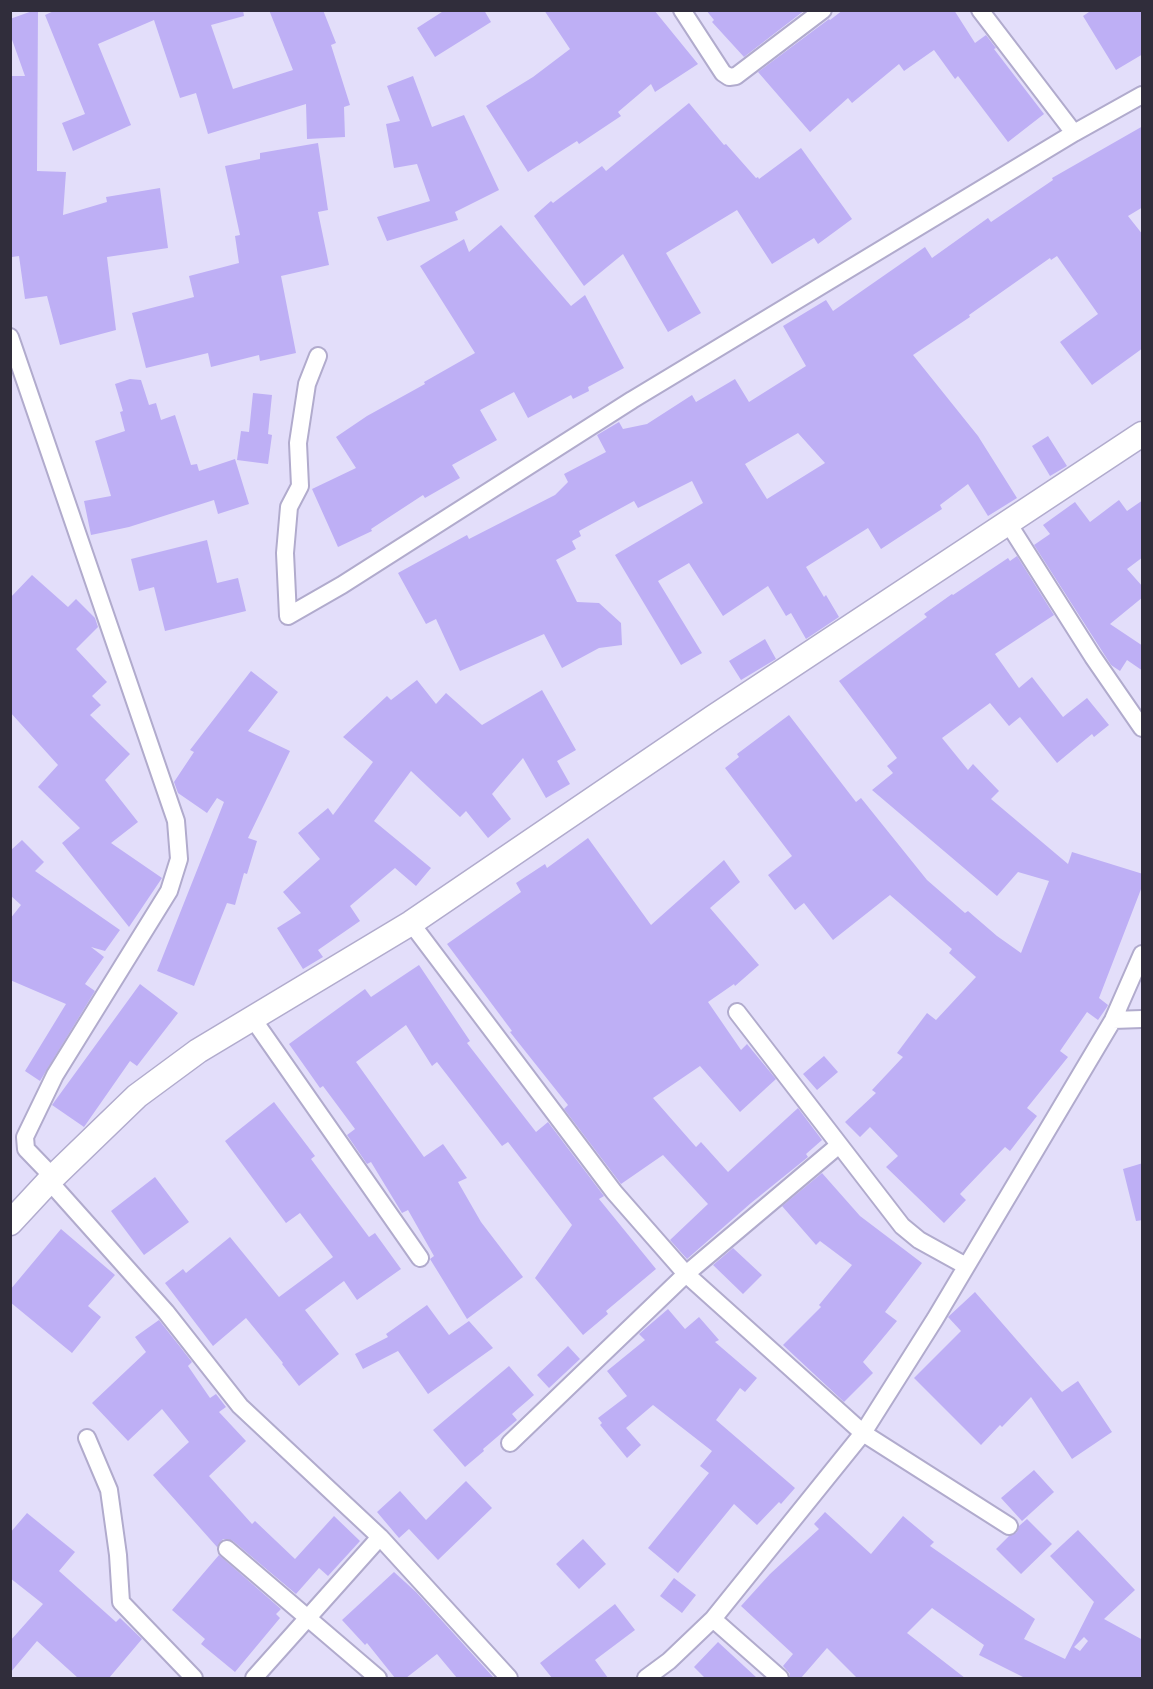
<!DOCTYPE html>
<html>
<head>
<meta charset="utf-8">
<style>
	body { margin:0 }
	#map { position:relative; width:1153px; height:1689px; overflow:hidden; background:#e3defa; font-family:"Fira Sans Condensed",sans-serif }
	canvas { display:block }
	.frame { position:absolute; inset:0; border:12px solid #302d3b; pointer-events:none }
</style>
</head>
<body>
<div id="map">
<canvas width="1153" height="1689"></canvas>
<div class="frame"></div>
</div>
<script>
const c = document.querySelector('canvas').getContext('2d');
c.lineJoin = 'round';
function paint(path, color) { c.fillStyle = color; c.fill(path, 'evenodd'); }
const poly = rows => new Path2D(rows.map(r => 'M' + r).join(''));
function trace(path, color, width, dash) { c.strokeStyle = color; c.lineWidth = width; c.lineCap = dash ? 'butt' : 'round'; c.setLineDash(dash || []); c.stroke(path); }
paint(poly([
	[35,10,38,10,37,171,66,172,63,215,107,202,106,197,160,188,168,248,107,257,116,330,60,345,47,296,25,299,19,256,12,257,10,238,10,76,25,76,10,34,10,19],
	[56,10,243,10,244,16,211,25,233,89,293,70,269,10,323,10,336,43,331,45,350,105,344,107,345,137,307,139,306,104,208,134,196,93,180,98,154,20,98,44,131,125,73,151,62,123,85,114,45,15],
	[445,10,484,10,491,22,435,57,417,28],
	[544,10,654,10,698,64,655,92,651,84,618,112,621,116,579,144,577,141,528,172,486,106,533,77,570,49],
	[706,10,805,10,744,57,712,22,714,20],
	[843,10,954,10,975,43,986,35,996,48,994,49,1044,114,1008,142,958,76,955,79,934,50,904,71,899,64,852,103,848,98,810,132,758,72,829,19,830,20],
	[1092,10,1143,10,1143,54,1116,70,1083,16],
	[413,76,432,127,464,115,499,190,455,212,458,220,387,241,377,217,430,201,417,164,394,168,386,124,400,121,387,86],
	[689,103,724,145,726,144,756,178,758,177,759,179,801,148,852,219,818,244,814,238,772,264,737,210,666,253,701,313,668,332,623,254,584,286,534,216,551,201,553,203,602,166,606,171],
	[1143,126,1143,207,1128,216,1143,235,1143,348,1092,385,1060,342,1098,314,1057,256,1051,260,1050,258,969,315,970,317,913,355,978,436,1017,498,988,516,968,484,940,505,942,509,881,549,868,528,806,567,824,597,826,595,839,617,806,639,791,613,786,616,768,586,723,616,689,563,658,581,702,653,681,665,615,555,703,503,692,481,638,508,634,501,579,531,581,536,572,541,576,549,556,560,577,602,599,603,621,623,622,645,599,648,562,668,544,634,460,671,436,619,426,624,398,573,467,535,469,539,555,495,568,482,564,474,606,452,597,435,619,422,623,429,647,424,692,395,696,402,735,379,749,402,806,366,783,326,826,300,833,311,925,247,932,258,988,218,991,222,1053,180,1052,178],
	[798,433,825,463,767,499,745,464],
	[318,143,328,210,318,212,329,265,281,276,296,353,260,361,259,355,211,367,208,353,146,368,132,313,194,297,189,276,239,263,235,236,240,235,225,166,260,159,260,153],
	[501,225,571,306,585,295,624,368,588,387,589,391,573,399,571,395,528,418,514,392,480,410,497,440,452,465,460,478,425,498,423,495,371,529,372,531,338,547,312,489,356,468,336,437,367,416,425,384,424,382,475,353,420,266,464,239,469,252],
	[130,379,141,380,149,405,156,403,161,420,175,415,191,465,197,464,199,471,235,459,249,504,218,514,214,500,129,527,91,535,84,501,111,496,95,441,125,431,120,412,123,411,115,384],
	[253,393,272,395,268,434,272,435,268,464,237,460,241,431,249,432],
	[1048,436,1067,466,1050,476,1032,446],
	[1119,500,1127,511,1143,500,1143,557,1127,569,1143,587,1143,597,1110,624,1143,646,1143,671,1127,660,1120,671,1111,665,1034,545,1050,534,1043,525,1075,502,1090,522],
	[207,540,217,583,238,578,246,611,165,631,154,587,139,591,131,559],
	[1017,556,1054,615,995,654,1019,688,1032,677,1063,717,1087,698,1109,725,1094,737,1092,734,1057,763,1020,717,1009,726,990,703,942,738,968,770,973,764,999,791,991,799,1068,864,1072,852,1143,874,1143,884,1099,998,1108,1005,1107,1007,1098,1020,1087,1012,1060,1051,1068,1057,1027,1108,1037,1116,1010,1151,1005,1147,960,1194,966,1200,944,1223,886,1167,898,1156,870,1127,860,1137,845,1122,876,1093,872,1090,903,1057,897,1053,927,1013,936,1020,976,977,949,953,952,949,890,895,833,940,804,903,795,910,768,875,792,856,725,768,739,757,737,754,789,715,856,802,861,798,927,880,965,913,968,911,997,936,1021,953,1049,881,1018,872,997,896,872,790,893,773,887,766,897,758,839,681,927,617,924,614,952,594,953,595,1008,558,1010,561],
	[32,575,68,607,76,599,95,618,98,627,76,649,107,682,92,696,101,705,90,715,130,754,105,780,138,822,111,843,162,878,129,927,62,843,80,828,38,787,58,765,10,712,10,598],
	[765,639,776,659,741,680,729,661],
	[251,671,278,692,248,731,290,751,248,838,257,841,247,874,244,873,235,905,227,903,194,986,157,971,224,802,217,798,207,813,178,793,174,782,194,752,190,750],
	[417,680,436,704,446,693,482,725,542,690,576,750,557,761,570,784,546,798,523,758,492,794,511,819,488,838,466,811,460,817,411,771,374,821,431,868,416,886,395,868,350,906,360,921,318,950,323,957,303,969,277,928,301,913,283,892,320,859,298,833,328,808,333,815,373,762,343,737,387,696,391,700],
	[588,838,651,925,724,860,740,882,710,908,759,965,735,986,734,984,708,1002,741,1050,747,1044,776,1079,740,1112,700,1066,653,1098,696,1147,701,1142,728,1172,798,1108,822,1140,806,1154,808,1157,751,1203,687,1259,670,1240,708,1204,663,1155,621,1184,564,1109,568,1105,510,1032,512,1031,447,944,521,892,516,883,545,864,547,868],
	[22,840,44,862,35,871,120,930,105,951,91,947,104,957,85,984,95,991,40,1081,25,1071,66,1004,10,980,10,919,21,905,10,895,10,851],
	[419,965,470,1041,467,1043,536,1132,548,1122,604,1196,599,1199,656,1269,606,1311,608,1314,583,1335,535,1278,572,1225,508,1142,502,1146,437,1062,432,1066,406,1025,356,1062,424,1157,443,1144,467,1178,458,1182,481,1222,523,1277,467,1319,430,1259,434,1256,408,1210,402,1213,371,1162,367,1164,347,1135,355,1129,323,1086,320,1088,289,1044,365,989,371,997],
	[140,984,178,1013,137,1066,130,1061,84,1127,52,1105],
	[824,1056,838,1072,817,1090,803,1074],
	[274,1102,315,1156,311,1159,369,1237,375,1233,401,1269,357,1300,344,1281,305,1310,339,1354,299,1386,282,1364,283,1363,246,1318,213,1346,165,1283,183,1269,186,1273,230,1237,279,1297,333,1257,300,1213,286,1223,225,1141],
	[1143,1163,1143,1220,1136,1221,1123,1169],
	[822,1173,860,1216,922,1263,885,1312,897,1321,863,1362,873,1373,844,1402,783,1345,821,1307,819,1305,852,1265,820,1241,816,1245,782,1206],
	[155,1177,189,1222,144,1255,111,1211],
	[61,1229,115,1275,88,1306,101,1317,72,1353,10,1302,10,1290],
	[733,1248,762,1275,743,1294,713,1265],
	[975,1292,1062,1392,1078,1381,1112,1432,1072,1459,1031,1397,1002,1427,1000,1425,981,1445,914,1378,961,1331,948,1317],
	[427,1305,449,1335,469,1321,493,1348,428,1394,398,1351,363,1369,355,1354,388,1337,386,1334],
	[668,1309,685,1329,699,1317,719,1340,715,1342,757,1378,745,1392,740,1388,716,1420,795,1488,781,1504,779,1502,757,1525,734,1504,678,1573,648,1548,709,1473,700,1466,712,1451,653,1405,626,1428,641,1445,627,1458,600,1425,602,1423,598,1418,627,1396,607,1371,645,1340,639,1334],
	[159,1320,192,1362,188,1366,210,1398,216,1394,226,1407,219,1412,246,1441,209,1476,252,1524,255,1521,295,1559,334,1516,360,1541,328,1576,319,1568,296,1594,233,1541,223,1539,217,1547,153,1475,189,1442,162,1409,128,1441,92,1403,146,1352,135,1337],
	[568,1346,580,1359,549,1388,537,1375],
	[509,1366,534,1395,512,1414,517,1420,483,1449,484,1451,465,1467,433,1430],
	[1034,1470,1054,1492,1022,1521,1001,1498],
	[466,1481,492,1508,438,1560,409,1529,399,1538,377,1512,400,1491,426,1520],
	[825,1512,871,1554,903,1516,934,1542,930,1546,1035,1619,1024,1639,1065,1659,1094,1602,1050,1556,1078,1530,1135,1590,1104,1619,1143,1640,1143,1678,1025,1678,979,1655,984,1645,932,1608,907,1633,965,1678,857,1678,827,1648,801,1678,790,1678,790,1674,783,1666,793,1654,741,1606,770,1574,819,1529,814,1524],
	[1084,1637,1088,1641,1080,1651,1074,1647],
	[27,1513,75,1552,59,1571,116,1622,120,1618,142,1639,109,1678,78,1678,37,1641,10,1673,10,1641,43,1604,10,1578,10,1533],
	[1027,1519,1052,1544,1021,1574,996,1549,1009,1536,1017,1532,1019,1526],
	[583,1539,606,1564,579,1589,556,1564],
	[219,1555,281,1609,276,1614,280,1618,235,1672,201,1644,205,1639,172,1610],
	[394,1572,416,1592,494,1678,457,1678,437,1654,406,1678,395,1678,367,1643,365,1645,342,1620],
	[674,1578,696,1595,682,1613,660,1596],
	[615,1604,635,1630,595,1660,608,1678,552,1678,540,1663],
	[718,1642,757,1678,705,1678,694,1667]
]), '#beaff5');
const street = poly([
	[682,10,723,73,729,77,736,76,823,10],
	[980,10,1074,133],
	[10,337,176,821,179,859,169,891,55,1075,25,1137,26,1149,53,1177],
	[318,356,307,384,298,443,300,486,289,507,285,553,288,616,342,585,632,400,1074,133,1142,95],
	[1008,523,1093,657,1142,728],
	[411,923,614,1192,686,1274,863,1433,1009,1526],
	[737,1012,902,1226,919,1240,966,1266],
	[253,1019,420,1258],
	[1113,1020,1142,1019],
	[49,1181,166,1312,240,1406,380,1537,509,1678],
	[87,1438,109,1490,118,1555,121,1602,194,1678],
	[510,1443,686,1274,839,1145],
	[227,1549,378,1678],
	[713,1619,780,1678],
	[254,1678,380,1537],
	[646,1678,669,1661,713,1619,863,1433,935,1319,1113,1020,1142,954]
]);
const secondary = poly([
	[10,1223,49,1181,137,1096,198,1051,411,923,714,717,1142,434]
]);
trace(street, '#b1abcd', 20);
trace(secondary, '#b1abcd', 27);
trace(street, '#fff', 16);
trace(secondary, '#fff', 24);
</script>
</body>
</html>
